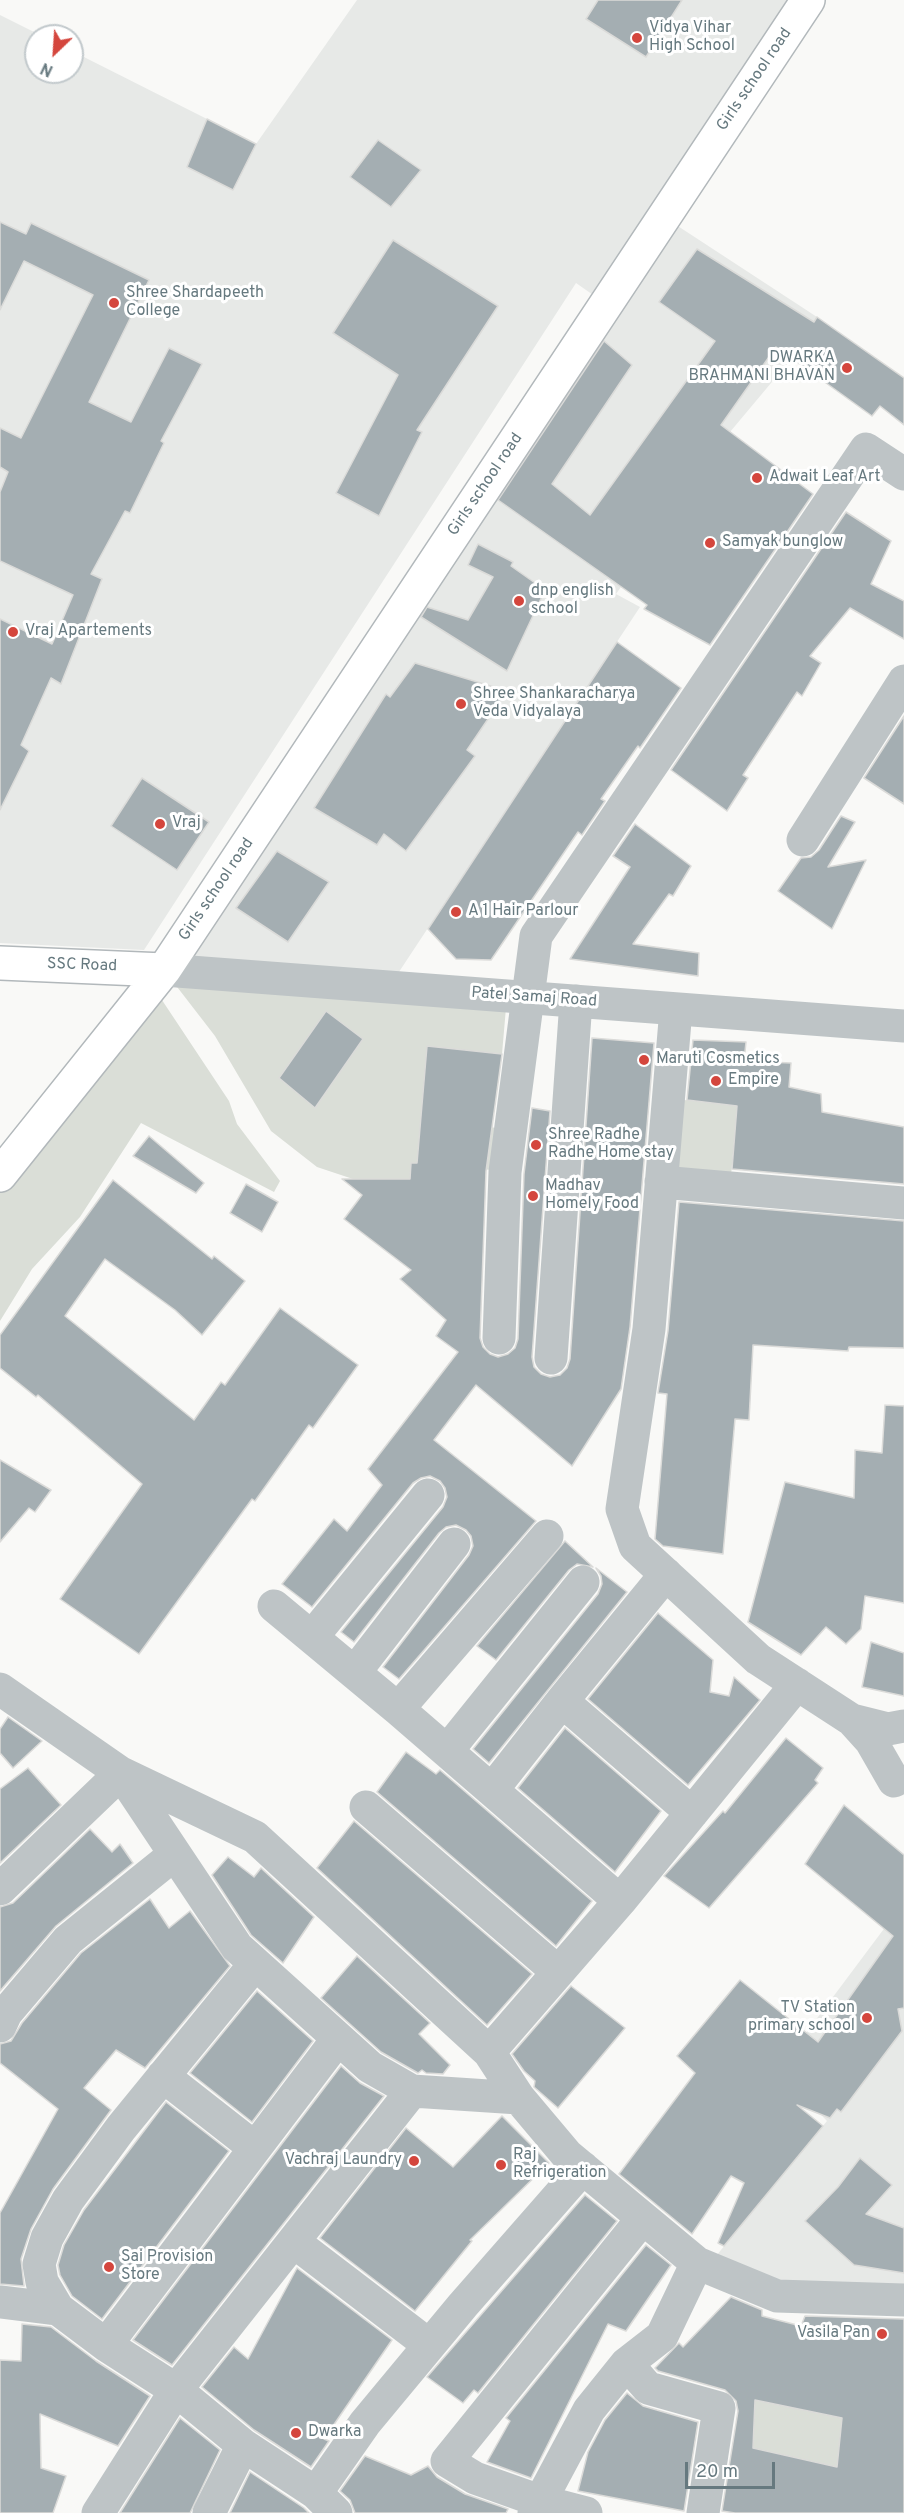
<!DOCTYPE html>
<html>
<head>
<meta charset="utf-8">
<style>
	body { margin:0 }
	#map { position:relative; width:904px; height:2513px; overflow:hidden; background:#f9f9f7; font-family:Overpass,sans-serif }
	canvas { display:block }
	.north { position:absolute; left:24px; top:24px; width:60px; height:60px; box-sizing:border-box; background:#fff; border:2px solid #c2c9cc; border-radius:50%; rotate:205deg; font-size:16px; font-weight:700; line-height:24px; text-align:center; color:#66797f }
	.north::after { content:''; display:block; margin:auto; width:21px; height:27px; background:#d4463d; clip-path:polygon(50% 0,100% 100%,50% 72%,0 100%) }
	.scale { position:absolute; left:685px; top:2462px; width:90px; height:27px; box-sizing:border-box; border:3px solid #66797f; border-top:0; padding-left:8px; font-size:18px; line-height:21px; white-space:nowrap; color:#66797f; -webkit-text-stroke:4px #fff; paint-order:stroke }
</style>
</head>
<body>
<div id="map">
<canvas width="904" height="2513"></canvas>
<div class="north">N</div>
<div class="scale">20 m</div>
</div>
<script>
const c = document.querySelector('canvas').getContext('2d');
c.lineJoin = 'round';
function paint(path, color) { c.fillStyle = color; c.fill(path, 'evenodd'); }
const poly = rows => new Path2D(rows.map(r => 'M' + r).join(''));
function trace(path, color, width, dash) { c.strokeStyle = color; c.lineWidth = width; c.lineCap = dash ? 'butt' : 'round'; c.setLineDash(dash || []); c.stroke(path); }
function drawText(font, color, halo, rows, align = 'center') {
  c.font = font + ' Overpass,sans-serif'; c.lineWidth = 6; c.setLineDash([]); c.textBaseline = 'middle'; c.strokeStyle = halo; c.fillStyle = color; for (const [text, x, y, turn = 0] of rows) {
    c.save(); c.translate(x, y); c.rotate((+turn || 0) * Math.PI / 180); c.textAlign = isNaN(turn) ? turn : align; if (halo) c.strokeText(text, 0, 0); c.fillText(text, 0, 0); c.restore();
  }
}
paint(poly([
	[357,0,808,0,664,217,817,317,792,358,730,432,616,594,640,607,389,987,164,970,606,304,576,283,144,950,0,943,0,15,42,36,36,36,36,72,72,72,72,51,207,119,187,167,233,190,256,144],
	[378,140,421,170,392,206,350,177],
	[904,1902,904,2300,777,2296,707,2267,827,2121,776,2068,806,2033]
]), '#e7e9e7');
paint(poly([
	[164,970,507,996,502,1054,427,1046,421,1119,497,1128,492,1170,411,1163,410,1179,353,1179,317,1167,271,1131,215,1036],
	[152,985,229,1101,237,1124,280,1181,274,1192,141,1123,80,1217,32,1269,0,1321,0,1175],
	[689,1100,737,1106,730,1188,661,1182,668,1101],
	[755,2400,842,2418,837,2467,753,2448]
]), '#daded7');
const building = poly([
	[598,0,682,0,646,57,586,19,598,0],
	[207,119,256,144,233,190,187,167,207,119],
	[378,140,421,170,391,207,350,177,378,140],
	[0,222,26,234,31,223,149,280,89,402,131,422,169,348,202,364,161,441,164,443,130,513,125,511,91,574,102,579,61,684,51,678,21,745,29,751,0,810,0,619,52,644,73,595,0,561,0,492,8,472,0,467,0,428,21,438,93,295,24,261,0,310,0,222],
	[393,240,498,306,417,430,422,432,379,516,336,493,398,375,333,333,393,240],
	[697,249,814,322,817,317,904,378,904,425,880,406,872,416,776,347,721,425,813,494,710,645,644,609,647,605,498,500,604,341,632,365,552,484,590,515,715,341,659,302,697,249],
	[846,512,891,541,871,584,904,601,904,639,850,608,810,656,821,663,802,696,797,692,743,775,748,778,727,811,671,770,846,512],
	[478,544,513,562,511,566,545,590,507,671,421,617,427,607,468,620,493,577,468,565,478,544],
	[617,642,681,688,640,748,638,746,601,799,605,801,582,835,578,832,491,960,456,959,428,929,617,642],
	[415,663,507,691,467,750,475,756,406,851,384,834,377,845,314,808,386,694,390,697,415,663],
	[904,716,904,804,864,778,904,716],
	[142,778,209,822,177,870,111,826,142,778],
	[841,816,855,822,828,867,866,860,832,929,778,891,801,858,811,857,819,850,841,816],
	[635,824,691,866,673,896,669,894,633,944,699,953,698,976,570,959,630,867,613,856,635,824],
	[277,851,329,882,288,942,236,908,277,851],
	[326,1011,363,1039,315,1108,279,1078,326,1011],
	[592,1038,654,1043,630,1327,621,1389,572,1466,476,1385,434,1440,536,1521,399,1679,383,1667,469,1555,473,1546,471,1536,466,1530,456,1525,446,1527,439,1533,354,1642,341,1632,443,1507,447,1497,445,1488,440,1481,430,1476,421,1478,413,1483,312,1607,282,1584,334,1519,347,1531,382,1485,368,1469,458,1352,436,1336,446,1320,400,1279,411,1270,344,1219,362,1195,342,1179,410,1179,411,1163,417,1163,427,1046,502,1054,486,1171,480,1338,483,1347,490,1354,498,1357,508,1354,515,1348,518,1339,524,1174,532,1108,550,1111,532,1357,534,1367,541,1374,550,1377,560,1375,567,1368,570,1359,592,1038],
	[693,1040,746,1042,744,1061,791,1063,789,1087,821,1094,822,1112,904,1127,904,1184,732,1169,737,1106,687,1100,693,1040],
	[149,1136,204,1183,196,1193,133,1156,149,1136],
	[113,1180,212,1259,214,1256,245,1281,202,1335,175,1310,105,1259,65,1316,194,1420,221,1382,225,1385,280,1308,358,1365,313,1428,309,1425,255,1501,252,1499,139,1654,60,1599,142,1484,38,1395,36,1397,0,1368,0,1335,113,1180],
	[246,1184,278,1202,262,1232,230,1213,246,1184],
	[679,1202,904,1221,904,1348,849,1347,848,1351,753,1345,749,1420,735,1419,723,1554,663,1546,655,1539,667,1394,658,1393,668,1331,679,1202],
	[885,1405,904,1406,904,1603,865,1596,861,1629,846,1644,826,1627,801,1655,748,1622,785,1482,854,1498,855,1450,882,1453,885,1405],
	[0,1460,51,1490,35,1512,29,1508,0,1542,0,1460],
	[565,1541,593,1567,577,1564,569,1570,496,1660,477,1646,565,1541],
	[596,1568,627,1592,489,1763,473,1749,598,1594,602,1584,601,1576,596,1568],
	[658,1613,713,1660,710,1692,729,1696,734,1677,760,1700,688,1785,588,1699,658,1613],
	[871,1642,904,1653,904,1696,862,1687,871,1642],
	[8,1717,42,1741,13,1768,0,1753,0,1729,8,1717],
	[565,1728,661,1811,615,1872,518,1788,565,1728],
	[786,1738,823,1768,815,1780,818,1783,709,1908,664,1876,723,1811,725,1813,786,1738],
	[406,1752,436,1774,440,1770,592,1901,556,1946,377,1792,406,1752],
	[28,1768,61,1805,0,1863,0,1789,28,1768],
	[844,1805,904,1855,904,2008,898,2009,902,2031,841,2112,837,2109,830,2118,797,2105,823,2126,724,2246,718,2243,744,2183,731,2176,692,2234,619,2174,695,2073,677,2056,740,1980,818,2042,893,1936,805,1864,844,1805],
	[354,1821,532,1974,487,2025,317,1868,354,1821],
	[90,1829,112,1852,120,1844,133,1863,56,1926,0,1991,0,1907,13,1903,90,1829],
	[228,1857,254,1877,261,1868,314,1917,283,1963,251,1935,212,1875,228,1857],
	[150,1899,169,1928,190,1911,230,1966,145,2068,116,2050,84,2088,111,2110,53,2189,31,2229,21,2259,24,2286,0,2284,0,2213,58,2109,0,2063,0,2044,11,2041,22,2023,81,1953,150,1899],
	[357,1956,430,2023,419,2034,450,2065,443,2074,426,2073,422,2070,418,2073,381,2052,321,1998,357,1956],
	[571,1986,625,2028,558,2108,534,2087,535,2081,524,2071,512,2054,571,1986],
	[257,1991,313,2041,252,2122,190,2073,257,1991],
	[341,2066,360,2083,384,2096,172,2365,133,2340,341,2066],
	[166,2102,229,2151,102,2319,72,2296,60,2275,58,2265,64,2245,84,2210,166,2102],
	[502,2116,549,2163,470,2240,472,2241,415,2311,320,2238,406,2128,453,2167,502,2116],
	[860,2158,892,2185,866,2214,904,2228,904,2273,854,2265,805,2221,838,2187,860,2158],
	[585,2195,617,2221,478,2393,474,2390,463,2403,427,2377,585,2195],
	[646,2245,671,2265,626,2331,608,2324,531,2478,487,2462,510,2421,506,2418,646,2245],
	[297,2268,392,2340,324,2439,329,2441,311,2467,254,2430,202,2387,234,2347,248,2359,297,2268],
	[731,2297,762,2310,762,2316,801,2326,805,2316,904,2319,904,2513,735,2513,722,2511,738,2411,736,2401,725,2390,658,2371,655,2368,679,2343,683,2347,731,2297],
	[755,2400,842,2418,837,2467,753,2448,755,2400],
	[22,2324,51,2327,96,2361,150,2396,118,2446,40,2414,41,2468,66,2476,53,2513,0,2513,0,2360,21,2361,22,2324],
	[627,2393,643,2406,698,2422,684,2511,578,2491,588,2452,605,2420,627,2393],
	[180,2418,220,2450,190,2513,120,2513,180,2418],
	[365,2456,411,2475,428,2466,437,2477,465,2494,508,2509,506,2513,355,2513,350,2500,340,2491,365,2456],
	[250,2472,304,2508,309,2513,230,2513,250,2472]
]);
paint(building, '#a4aeb2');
trace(building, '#dbdbd9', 1.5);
const major = poly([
	[0,963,164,970],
	[0,1175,164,970,808,0]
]);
trace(major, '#b2b8bb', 36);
trace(poly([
	[803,840,904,681],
	[164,970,904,1026],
	[676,1009,649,1329,622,1509,635,1546,758,1659,852,1720,888,1729,904,1726],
	[661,1182,904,1203],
	[499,1338,505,1172,536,936,866,449,904,474],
	[551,1358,576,1001],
	[547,1536,398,1709,620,1901,797,1684],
	[274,1606,398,1709],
	[312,1637,428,1495],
	[355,1672,454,1544],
	[0,1689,121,1773,255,1837,489,2052,519,2098,567,2155,697,2263,777,2296,904,2300],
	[562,1701,666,1574],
	[852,1720,871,1741,894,1781],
	[447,1751,583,1582],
	[121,1773,237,1947,370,2067,412,2091,519,2098],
	[492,1790,562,1701,692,1813],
	[366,1807,558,1972],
	[0,1889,121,1773],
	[255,1964,121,2128,68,2200,47,2238,39,2264,42,2282,58,2309,106,2345,176,2390,243,2445,316,2493,336,2513],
	[0,2026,6,2013,68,1940,175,1854],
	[489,2052,620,1901],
	[163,2076,255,2148],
	[294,2242,429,2345],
	[0,2302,58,2309],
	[106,2345,337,2040],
	[627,2364,648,2388,719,2408,703,2513],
	[316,2493,365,2423,463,2305,583,2168],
	[98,2513,176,2390,412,2091],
	[209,2513,243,2445],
	[534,2513,589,2410,626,2364,662,2336,697,2263],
	[586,2513,540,2501,475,2478,447,2461,643,2218]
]), '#bec4c6', 33);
trace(major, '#fff', 33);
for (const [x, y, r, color] of [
	[637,38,6,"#d4463d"],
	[114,303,6,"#d4463d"],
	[847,368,6,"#d4463d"],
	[757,478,6,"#d4463d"],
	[710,543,6,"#d4463d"],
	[519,601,6,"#d4463d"],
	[13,632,6,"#d4463d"],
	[461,704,6,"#d4463d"],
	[160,824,6,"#d4463d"],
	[456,912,6,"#d4463d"],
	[644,1060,6,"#d4463d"],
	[716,1081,6,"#d4463d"],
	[536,1145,6,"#d4463d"],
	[533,1196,6,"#d4463d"],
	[867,2018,6,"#d4463d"],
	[414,2161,6,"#d4463d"],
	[501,2165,6,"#d4463d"],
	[109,2267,6,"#d4463d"],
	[882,2334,6,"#d4463d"],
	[296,2433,6,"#d4463d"]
]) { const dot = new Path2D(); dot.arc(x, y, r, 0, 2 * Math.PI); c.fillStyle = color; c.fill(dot); trace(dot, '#fff', 2); }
drawText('16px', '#66797f', '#fff', [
	["Vidya Vihar",649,29],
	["High School",649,47],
	["Shree Shardapeeth",126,294],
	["College",126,312],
	["DWARKA",835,359,"right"],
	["BRAHMANI BHAVAN",835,377,"right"],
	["Adwait Leaf Art",769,478],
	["Samyak bunglow",722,543],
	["dnp english",531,592],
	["school",531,610],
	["Vraj Apartements",25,632],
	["Shree Shankaracharya",473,695],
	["Veda Vidyalaya",473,713],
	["Vraj",172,824],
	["A 1 Hair Parlour",468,912],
	["Maruti Cosmetics",656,1060],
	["Empire",728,1081],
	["Shree Radhe",548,1136],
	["Radhe Home stay",548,1154],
	["Madhav",545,1187],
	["Homely Food",545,1205],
	["TV Station",855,2009,"right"],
	["primary school",855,2027,"right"],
	["Raj",513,2156],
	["Refrigeration",513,2174],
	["Vachraj Laundry",402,2161,"right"],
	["Sai Provision",121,2258],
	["Store",121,2276],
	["Vasila Pan",870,2334,"right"],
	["Dwarka",308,2433]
], 'left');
drawText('16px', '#66797f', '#fff', [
	["Girls school road",755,80,-56],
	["Girls school road",486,485,-56],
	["Girls school road",217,890,-56],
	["SSC Road",82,966,2],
	["Patel Samaj Road",534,998,4]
]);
</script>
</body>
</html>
